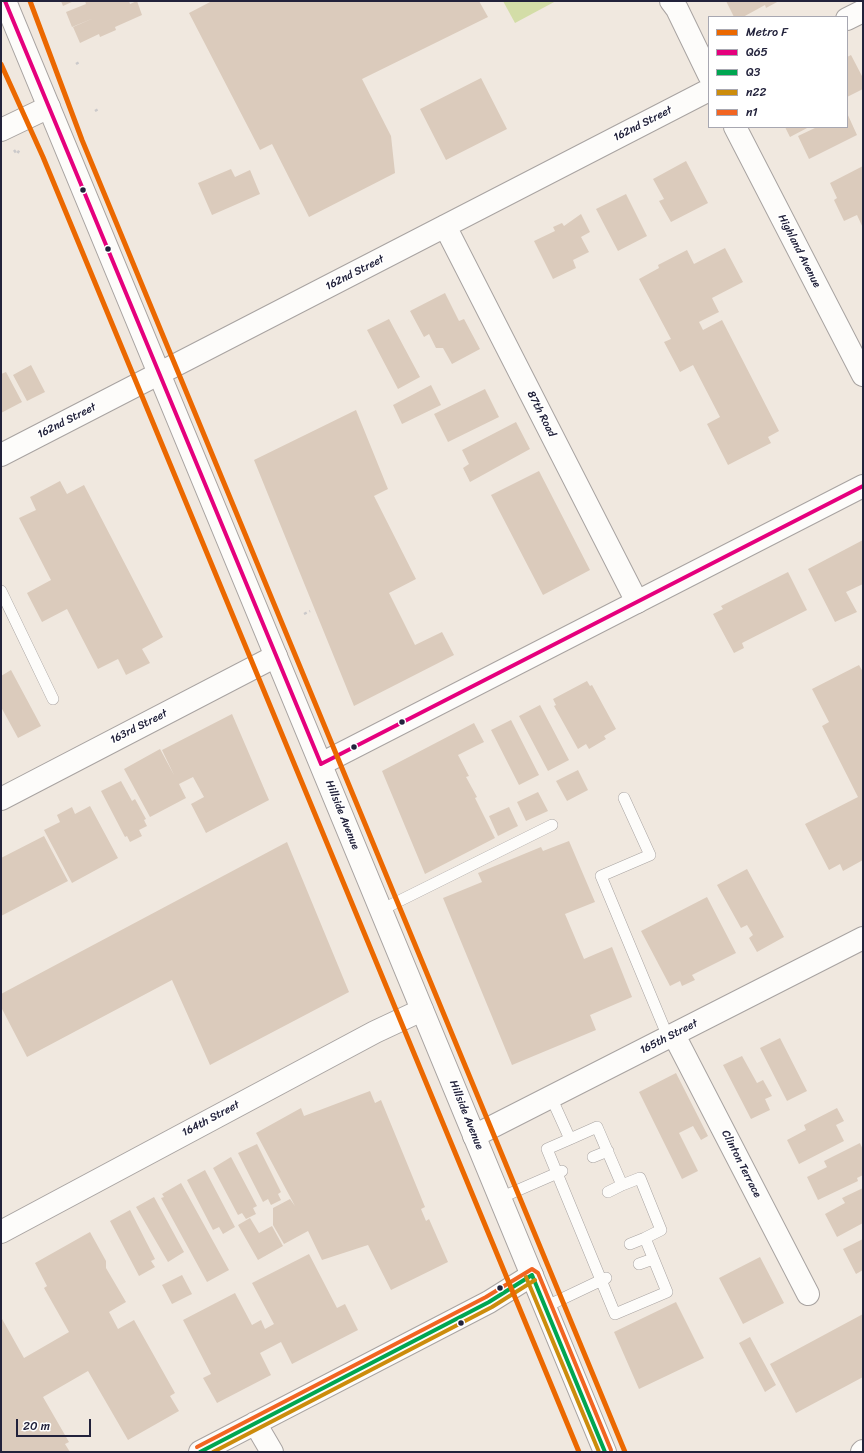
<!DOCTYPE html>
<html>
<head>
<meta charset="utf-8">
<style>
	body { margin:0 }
	#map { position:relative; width:864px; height:1453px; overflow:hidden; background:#f0e8df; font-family:Sriracha,sans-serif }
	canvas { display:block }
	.frame { position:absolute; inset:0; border:2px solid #22223b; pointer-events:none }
	.legend { position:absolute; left:708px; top:16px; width:140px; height:112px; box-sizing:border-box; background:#fff; border:1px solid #a7a7b1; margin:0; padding:5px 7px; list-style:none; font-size:12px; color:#22223b }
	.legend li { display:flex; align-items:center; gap:8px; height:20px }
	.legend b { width:20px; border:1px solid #a7a7b1 }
	.scale { position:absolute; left:16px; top:1419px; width:75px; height:18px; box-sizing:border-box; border:2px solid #22223b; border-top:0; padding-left:5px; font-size:12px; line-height:14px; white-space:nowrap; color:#22223b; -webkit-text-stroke:3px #fff; paint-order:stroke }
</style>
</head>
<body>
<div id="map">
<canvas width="864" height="1453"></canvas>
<div class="frame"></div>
<ul class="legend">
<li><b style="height:5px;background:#eb6800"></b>Metro F</li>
<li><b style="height:5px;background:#e5007d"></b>Q65</li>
<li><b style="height:5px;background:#00a651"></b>Q3</li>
<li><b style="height:5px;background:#cc8c0c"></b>n22</li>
<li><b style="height:5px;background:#f26522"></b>n1</li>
</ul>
<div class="scale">20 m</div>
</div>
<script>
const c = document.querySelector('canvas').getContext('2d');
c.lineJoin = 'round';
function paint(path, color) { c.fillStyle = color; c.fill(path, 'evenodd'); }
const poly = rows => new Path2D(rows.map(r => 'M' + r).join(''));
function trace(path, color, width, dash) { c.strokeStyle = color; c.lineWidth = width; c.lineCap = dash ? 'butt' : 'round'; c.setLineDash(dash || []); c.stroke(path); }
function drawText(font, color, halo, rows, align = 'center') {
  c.font = font + ' Sriracha,sans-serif'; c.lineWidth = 3; c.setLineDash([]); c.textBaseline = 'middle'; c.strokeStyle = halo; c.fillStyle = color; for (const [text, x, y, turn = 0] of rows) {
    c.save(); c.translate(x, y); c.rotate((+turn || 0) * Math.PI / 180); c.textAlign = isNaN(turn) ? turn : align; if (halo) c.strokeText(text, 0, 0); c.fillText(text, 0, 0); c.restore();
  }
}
paint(poly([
	[503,1,556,1,515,23]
]), '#d3dda7');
paint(poly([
	[61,1,74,1,63,6],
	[85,1,129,1,130,4,137,1,142,15,115,27,116,30,100,37,99,34,80,43,73,27,94,18,72,27,66,12,86,4],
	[212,1,479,1,488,17,362,79,391,136,395,173,309,217,272,144,260,150,189,13],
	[726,1,779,1,766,8,765,5,743,17,734,17],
	[851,55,863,78,863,89,847,97,847,57],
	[481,78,507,129,446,160,420,109],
	[847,113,857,135,809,159,798,136,817,127,847,127],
	[785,127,809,127,790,137],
	[686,161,708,203,671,222,659,201,664,199,653,179],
	[863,166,863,228,857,215,844,221,834,200,837,198,830,183],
	[231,169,235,177,250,170,260,194,212,215,198,183],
	[626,194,647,236,618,251,596,209],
	[581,214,590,232,581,237,589,252,573,260,576,268,553,279,534,241,555,231,553,227,562,223,564,226],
	[725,248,743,282,712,298,719,312,699,322,703,330,722,320,779,431,768,437,771,443,728,465,707,424,720,417,693,365,680,372,664,342,671,339,639,279,659,268,658,265,687,250,694,264],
	[445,293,459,321,464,319,480,349,452,364,443,348,436,348,429,334,424,337,410,311],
	[389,319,420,377,398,389,367,330],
	[31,365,45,392,27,401,13,375],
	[6,372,22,402,1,413,1,374],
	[431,385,441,405,402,424,393,405],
	[485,389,499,417,448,442,434,414],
	[356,410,388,489,374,496,416,579,389,593,415,645,442,632,454,655,354,706,254,460],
	[516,422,530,449,470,482,463,468,469,464,462,450],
	[539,471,590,570,543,595,491,495],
	[60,481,67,494,84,485,163,637,142,649,150,663,126,675,118,659,98,669,67,609,42,622,27,593,51,580,19,518,36,510,30,497],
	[863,540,863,584,846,592,857,612,835,622,808,569],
	[788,572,807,610,742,643,744,648,734,653,713,614,723,609,721,606],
	[859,665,863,672,863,860,843,871,840,864,829,870,805,824,858,797,822,726,829,722,812,689],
	[11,670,41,726,18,738,1,707,1,676],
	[587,681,590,686,592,685,616,729,604,736,606,739,589,749,586,744,578,749,554,706,556,705,553,699],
	[540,705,569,760,548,771,519,716],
	[232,714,269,800,206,833,191,804,204,797,193,777,179,784,186,798,150,817,124,769,160,749,174,775,162,750],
	[511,720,539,775,519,785,491,730],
	[474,723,484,742,458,755,469,776,466,777,477,797,475,798,495,838,425,874,382,771],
	[578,770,588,790,567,801,556,781],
	[121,781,132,801,135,799,146,819,144,820,147,826,139,830,142,836,130,842,127,836,125,837,101,791],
	[538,792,548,811,526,821,517,802],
	[90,806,118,858,72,883,44,830,60,822,57,815,72,807,75,814],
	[509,807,518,826,498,836,489,816],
	[44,836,68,881,1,916,1,858],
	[569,841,595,902,565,914,584,959,612,947,632,997,590,1015,596,1030,512,1065,443,898,482,882,478,873,541,847,543,851],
	[287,842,349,992,210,1065,172,980,27,1057,1,1007,1,994],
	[747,869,784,937,757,952,749,938,753,935,747,925,741,928,717,885],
	[707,897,736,953,692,975,695,980,682,986,680,981,670,986,641,931],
	[780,1038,807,1091,787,1101,760,1048],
	[742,1056,757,1083,763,1080,772,1096,765,1099,770,1110,751,1119,723,1065],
	[676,1073,708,1136,701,1140,693,1126,679,1133,698,1171,682,1179,639,1092],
	[370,1091,375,1103,381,1100,425,1207,421,1209,426,1221,429,1219,448,1262,391,1290,368,1245,322,1260,308,1231,284,1244,273,1225,273,1208,290,1199,295,1206,256,1133,301,1108,304,1116],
	[837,1108,844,1121,836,1125,844,1141,799,1164,787,1140,806,1130,804,1125],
	[860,1143,863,1150,863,1175,857,1178,858,1181,818,1200,807,1177,827,1167,824,1161],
	[257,1144,281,1192,278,1194,281,1200,271,1205,268,1199,263,1202,238,1153],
	[231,1157,257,1206,253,1208,256,1214,246,1219,242,1213,238,1215,213,1168],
	[205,1170,235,1227,223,1234,219,1227,213,1230,187,1180],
	[181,1183,229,1270,207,1282,161,1198,164,1197,162,1194],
	[863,1188,863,1223,837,1237,825,1214,845,1203,842,1198],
	[154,1197,184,1252,168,1262,136,1207],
	[130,1210,155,1259,151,1261,155,1267,139,1276,110,1221],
	[250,1218,259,1233,272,1226,283,1246,258,1260,238,1225],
	[90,1232,106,1261,106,1268,126,1302,109,1312,118,1329,134,1320,175,1393,170,1396,179,1411,128,1440,88,1371,43,1397,69,1442,65,1444,70,1452,1,1452,1,1317,24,1358,69,1332,44,1288,47,1286,35,1263],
	[863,1239,863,1270,856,1274,843,1249],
	[309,1254,337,1308,345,1304,358,1330,292,1364,281,1342,260,1353,271,1375,217,1403,203,1378,211,1374,183,1320,235,1293,252,1325,261,1320,265,1329,274,1324,252,1283],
	[760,1257,784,1303,743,1324,719,1278],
	[182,1275,192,1294,172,1304,162,1285],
	[676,1302,704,1358,639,1389,614,1332],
	[863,1314,863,1377,796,1413,770,1364],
	[750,1337,776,1385,765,1392,739,1343]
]), '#dbcbbc');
const lane = poly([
	[1,591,53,699],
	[624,798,650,855,601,876,668,1037],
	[381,910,552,825],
	[551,1097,570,1139,597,1127,622,1185,640,1178,661,1230,645,1238,667,1292,615,1314,547,1149,570,1139],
	[593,1157,608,1151],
	[608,1192,622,1185],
	[500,1198,562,1171],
	[630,1244,645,1238],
	[639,1264,653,1259],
	[545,1307,606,1278]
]);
const street = poly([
	[671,1,677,9,709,75],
	[847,19,863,11],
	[735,127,863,375],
	[1,130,49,107],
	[445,226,637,602],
	[1,455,709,90],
	[1,799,276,656],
	[674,1035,808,1294],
	[474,1136,863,938],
	[1,1232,375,1032,422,1010],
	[255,1423,272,1452],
	[200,1452,489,1302,532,1275],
	[862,1452,863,1451]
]);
const secondary = poly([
	[321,764,863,486]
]);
const primary = poly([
	[5,1,605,1452]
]);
trace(lane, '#a8a3a1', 12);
trace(street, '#a8a3a1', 24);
trace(secondary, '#a8a3a1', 24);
trace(primary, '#a8a3a1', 24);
trace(poly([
	[76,64,81,61],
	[95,111,100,108],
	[14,150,17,154,20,149],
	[304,614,310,611]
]), '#cbc9ca', 2.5, [3, 3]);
trace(lane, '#fdfcfa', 11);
trace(street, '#fdfcfa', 22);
trace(secondary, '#fdfcfa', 22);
trace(primary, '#fdfcfa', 22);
trace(poly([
	[5,1,321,764],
	[321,764,863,486]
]), '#e5007d', 4);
trace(poly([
	[532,1275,605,1452],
	[200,1452,489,1302,532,1275]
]), '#00a651', 4);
trace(poly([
	[526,1277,599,1452],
	[213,1452,492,1307,535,1280]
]), '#cc8c0c', 4);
trace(poly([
	[197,1447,486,1297,532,1269,538,1273,611,1450]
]), '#f26522', 4);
trace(poly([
	[30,1,82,140,625,1452],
	[1,64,43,157,579,1452]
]), '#eb6800', 5);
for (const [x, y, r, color] of [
	[83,190,3.5,"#22223b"],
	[108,249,3.5,"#22223b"],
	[402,722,3.5,"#22223b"],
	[354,747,3.5,"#22223b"],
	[500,1288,3.5,"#22223b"],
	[461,1323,3.5,"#22223b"]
]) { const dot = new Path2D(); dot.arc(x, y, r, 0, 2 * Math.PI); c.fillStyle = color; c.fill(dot); trace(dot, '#fff', 1.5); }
drawText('11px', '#22223b', '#fff', [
	["162nd Street",643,124,-27],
	["Highland Avenue",799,251,63],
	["162nd Street",355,273,-27],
	["87th Road",541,414,63],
	["162nd Street",67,421,-27],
	["163rd Street",139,727,-27],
	["Hillside Avenue",342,815,68],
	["165th Street",669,1037,-27],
	["Hillside Avenue",466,1115,68],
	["164th Street",211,1119,-28],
	["Clinton Terrace",741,1164,63]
]);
</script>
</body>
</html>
